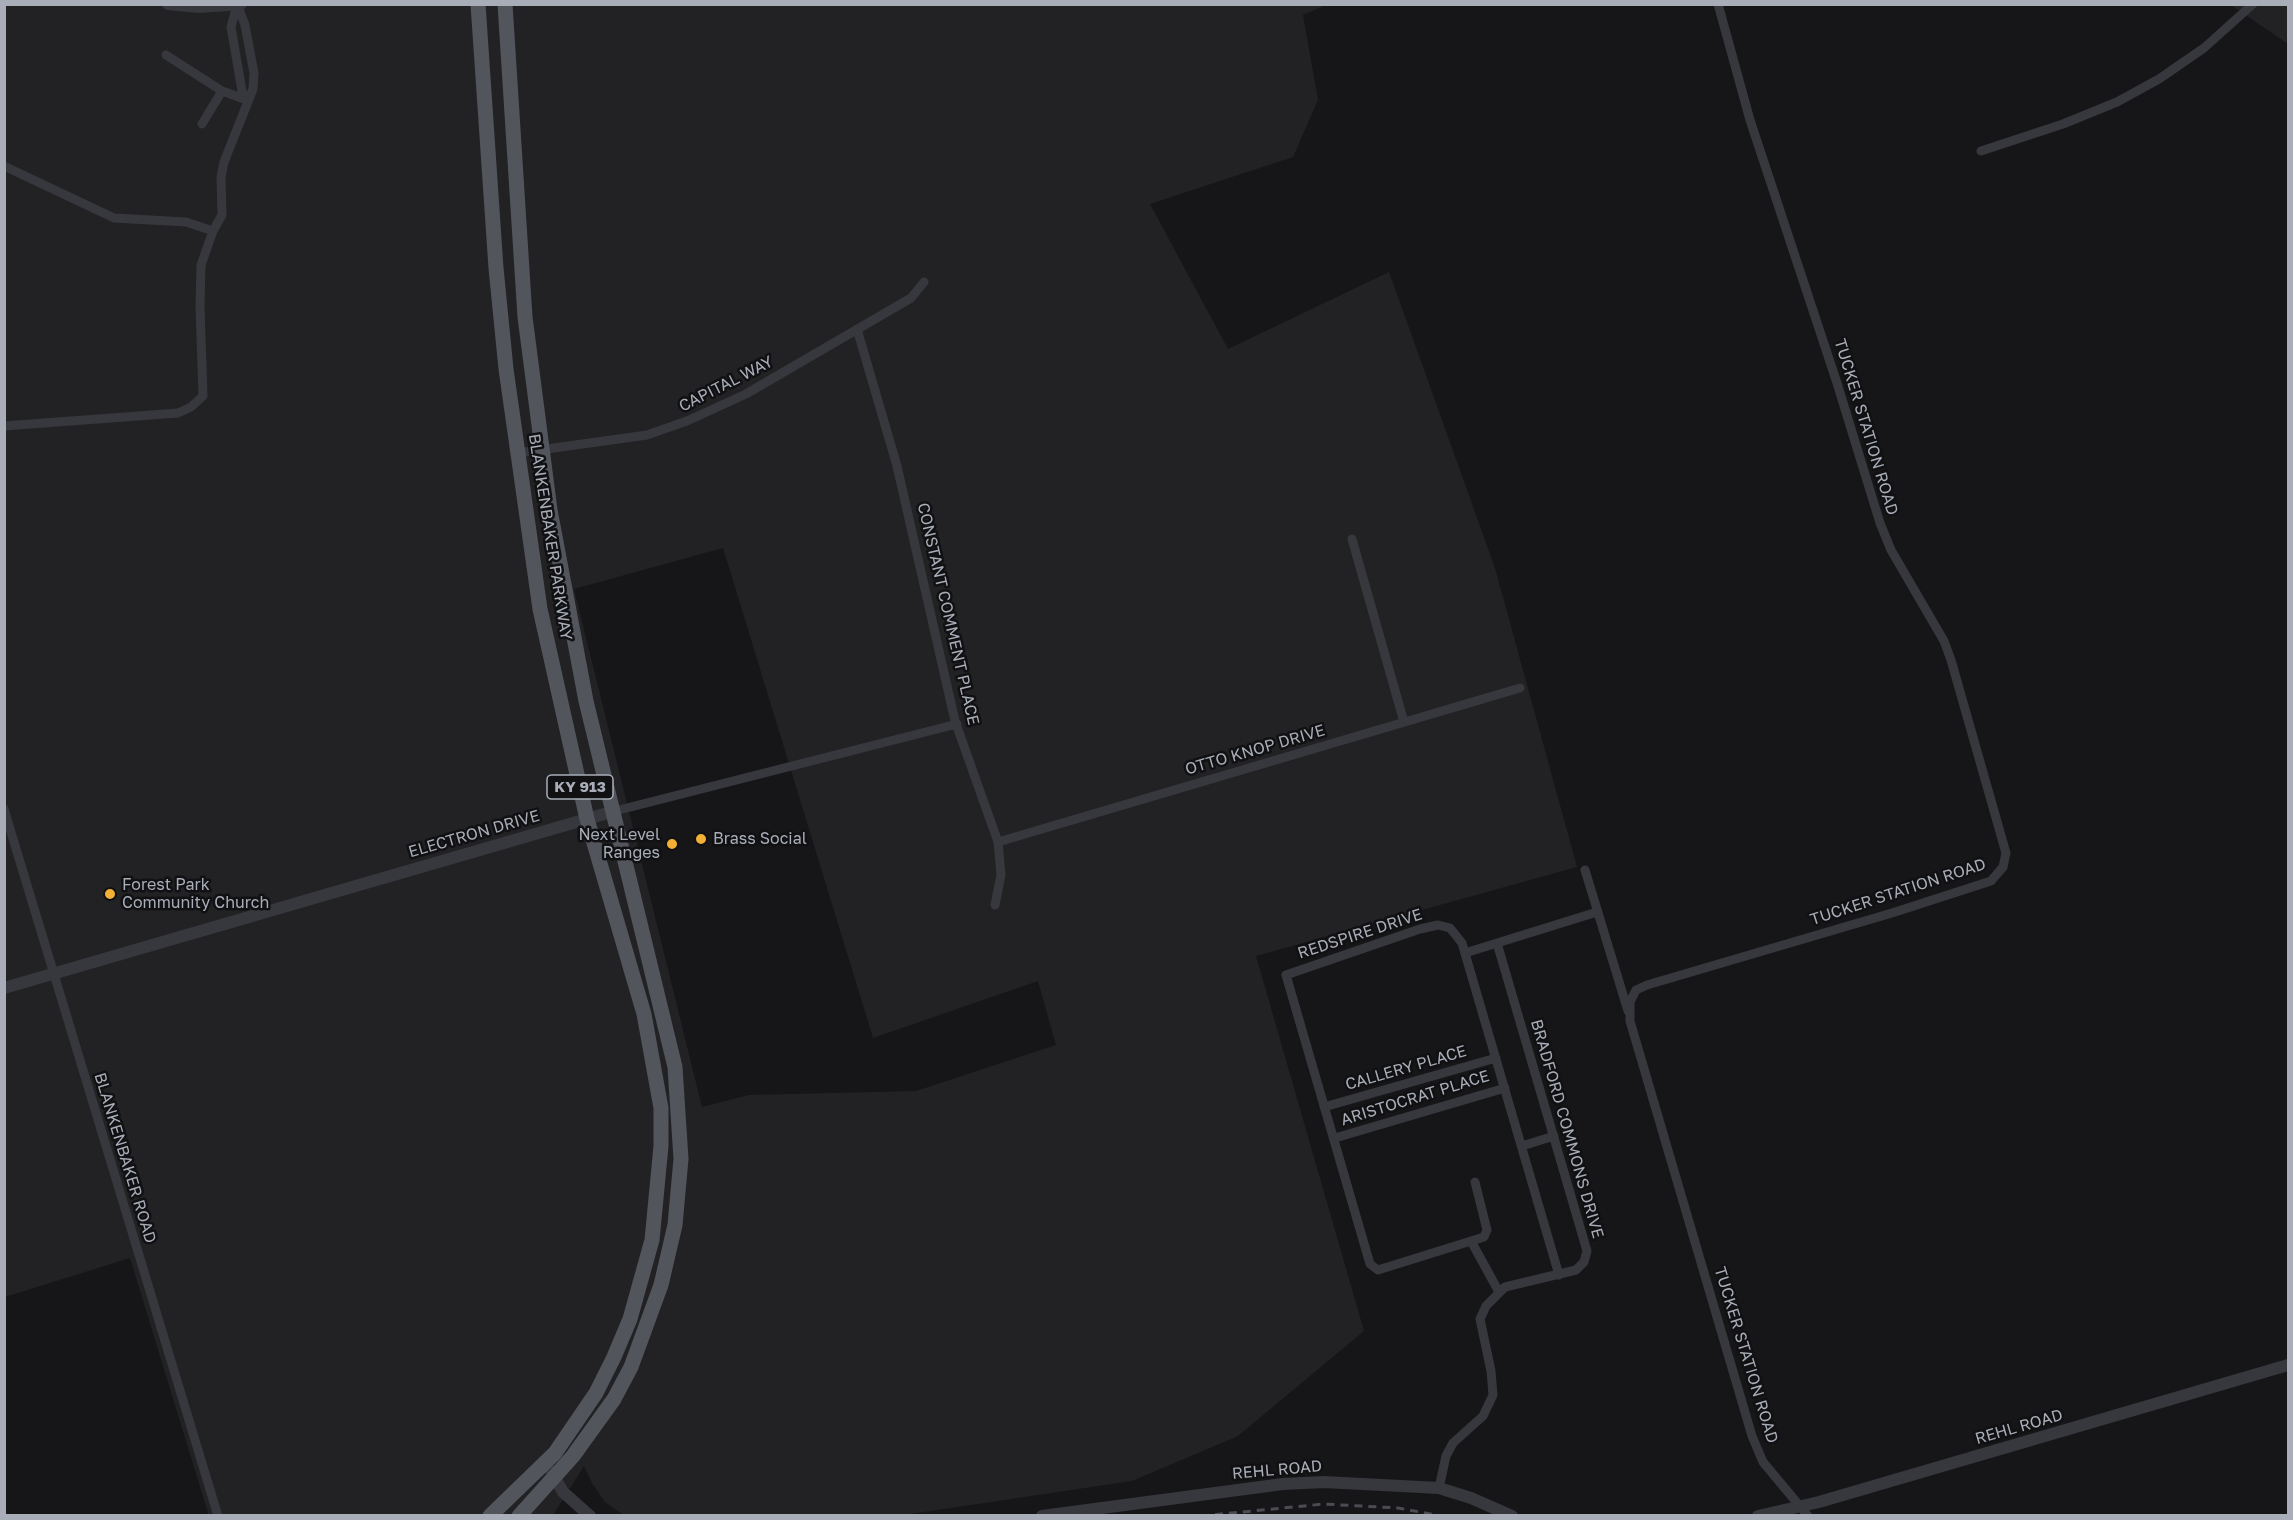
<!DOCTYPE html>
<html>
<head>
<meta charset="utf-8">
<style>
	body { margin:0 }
	#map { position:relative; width:2293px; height:1520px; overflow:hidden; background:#161618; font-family:"Golos Text",sans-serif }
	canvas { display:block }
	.frame { position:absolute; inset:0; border:6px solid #a8adb8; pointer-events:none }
</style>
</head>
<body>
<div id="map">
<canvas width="2293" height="1520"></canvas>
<div class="frame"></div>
</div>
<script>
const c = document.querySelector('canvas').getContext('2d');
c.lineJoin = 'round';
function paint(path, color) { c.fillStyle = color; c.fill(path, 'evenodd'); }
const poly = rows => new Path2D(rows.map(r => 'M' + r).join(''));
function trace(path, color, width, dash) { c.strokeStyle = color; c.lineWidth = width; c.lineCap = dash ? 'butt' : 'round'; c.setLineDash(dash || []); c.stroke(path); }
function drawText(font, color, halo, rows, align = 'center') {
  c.font = font + ' "Golos Text",sans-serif'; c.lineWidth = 5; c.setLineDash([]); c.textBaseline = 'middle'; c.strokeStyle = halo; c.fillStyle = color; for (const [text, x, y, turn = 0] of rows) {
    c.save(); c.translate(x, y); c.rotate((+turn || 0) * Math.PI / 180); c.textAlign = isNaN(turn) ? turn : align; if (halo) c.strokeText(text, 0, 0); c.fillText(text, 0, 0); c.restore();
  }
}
paint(poly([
	[5,5,1326,5,1303,15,1318,100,1293,157,1150,204,1228,349,1389,272,1495,568,1577,867,1256,956,1364,1331,1238,1436,1132,1481,897,1516,625,1516,605,1502,592,1483,584,1466,553,1515,209,1516,130,1258,5,1297],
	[723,548,873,1038,1038,981,1056,1045,916,1091,749,1095,702,1107,574,589],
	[2231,5,2288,5,2288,44]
]), '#222225');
trace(poly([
	[1718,4,1750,120,1837,383,1880,523,1891,550,1944,641,1951,660,2006,853,2003,867,1991,881,1892,913,1647,985,1636,990,1630,1002,1630,1021,1752,1436,1763,1462,1808,1516],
	[237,5,231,27,242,91,247,100],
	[166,55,222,91],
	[202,124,222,91,247,100],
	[1981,151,2063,124,2117,102,2159,79,2204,48,2253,4],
	[4,166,114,218,186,222,213,231],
	[857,329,897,466,955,721,998,842,1001,875,995,905],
	[4,426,178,413,191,407,203,396,200,307,201,265,213,231,222,215,221,177,224,162,253,89,254,73,245,25,237,4],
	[518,453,647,435,687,421,746,394,911,298,924,282],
	[1352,539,1404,722],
	[4,809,218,1516],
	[611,812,957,724],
	[998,842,1520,688],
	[1585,870,1628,1011],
	[1465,953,1597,912],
	[1324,1107,1496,1058],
	[1335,1138,1505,1088],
	[1522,1146,1554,1136],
	[1475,1182,1487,1230,1484,1237,1378,1270,1370,1264,1286,975,1420,929,1438,925,1450,928,1462,943,1559,1275],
	[1471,1241,1499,1292],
	[1439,1488,1446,1456,1453,1443,1483,1416,1493,1395,1491,1371,1480,1319,1486,1306,1505,1287,1576,1270,1584,1262,1587,1251,1497,943]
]), '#37383d', 9);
trace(poly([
	[168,4,199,7,241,4],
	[4,988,611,812],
	[551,1471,563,1492,590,1516],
	[1042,1516,1283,1484,1324,1482,1439,1488,1471,1498,1512,1516],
	[1758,1516,1819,1502,2288,1365]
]), '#37383d', 12);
trace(poly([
	[478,4,496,268,506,369,540,609,587,819,644,1014,661,1108,661,1146,652,1240,630,1319,614,1357,596,1393,555,1453,490,1516],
	[505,4,525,317,550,510,586,701,675,1067,681,1159,675,1225,661,1285,631,1367,614,1399,573,1456,519,1516]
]), '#53555c', 15);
trace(poly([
	[1201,1516,1324,1504,1398,1508,1442,1516]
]), '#4a4c52', 3, [8, 6]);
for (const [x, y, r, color] of [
	[701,839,6,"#f2b134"],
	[672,844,6,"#f2b134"],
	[110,894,6,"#f2b134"]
]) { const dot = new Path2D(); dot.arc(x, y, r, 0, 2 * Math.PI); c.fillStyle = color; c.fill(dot); trace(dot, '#111113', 2); }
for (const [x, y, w] of [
	[580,787,66]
]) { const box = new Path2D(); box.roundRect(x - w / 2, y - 12, w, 24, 4.5); c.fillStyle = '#111113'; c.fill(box); trace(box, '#a8adb8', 1.5); }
drawText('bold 15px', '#a8adb8', null, [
	["KY 913",580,787]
]);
drawText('16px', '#a8adb8', '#111113', [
	["CAPITAL WAY",726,384,-27],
	["TUCKER STATION ROAD",1866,427,73],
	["BLANKENBAKER PARKWAY",550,537,81],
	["CONSTANT COMMENT PLACE",948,614,77],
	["OTTO KNOP DRIVE",1255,750,-16],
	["ELECTRON DRIVE",474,834,-16],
	["TUCKER STATION ROAD",1898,892,-18],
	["REDSPIRE DRIVE",1360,934,-18],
	["CALLERY PLACE",1406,1068,-16],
	["ARISTOCRAT PLACE",1415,1098,-17],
	["BRADFORD COMMONS DRIVE",1567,1129,74],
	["BLANKENBAKER ROAD",125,1158,73],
	["TUCKER STATION ROAD",1746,1355,73],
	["REHL ROAD",2019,1427,-16],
	["REHL ROAD",1277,1470,-5]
]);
drawText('16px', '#a8adb8', '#111113', [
	["Next Level",660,835,"right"],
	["Ranges",660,853,"right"],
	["Brass Social",713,839],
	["Forest Park",122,885],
	["Community Church",122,903]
], 'left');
</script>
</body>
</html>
